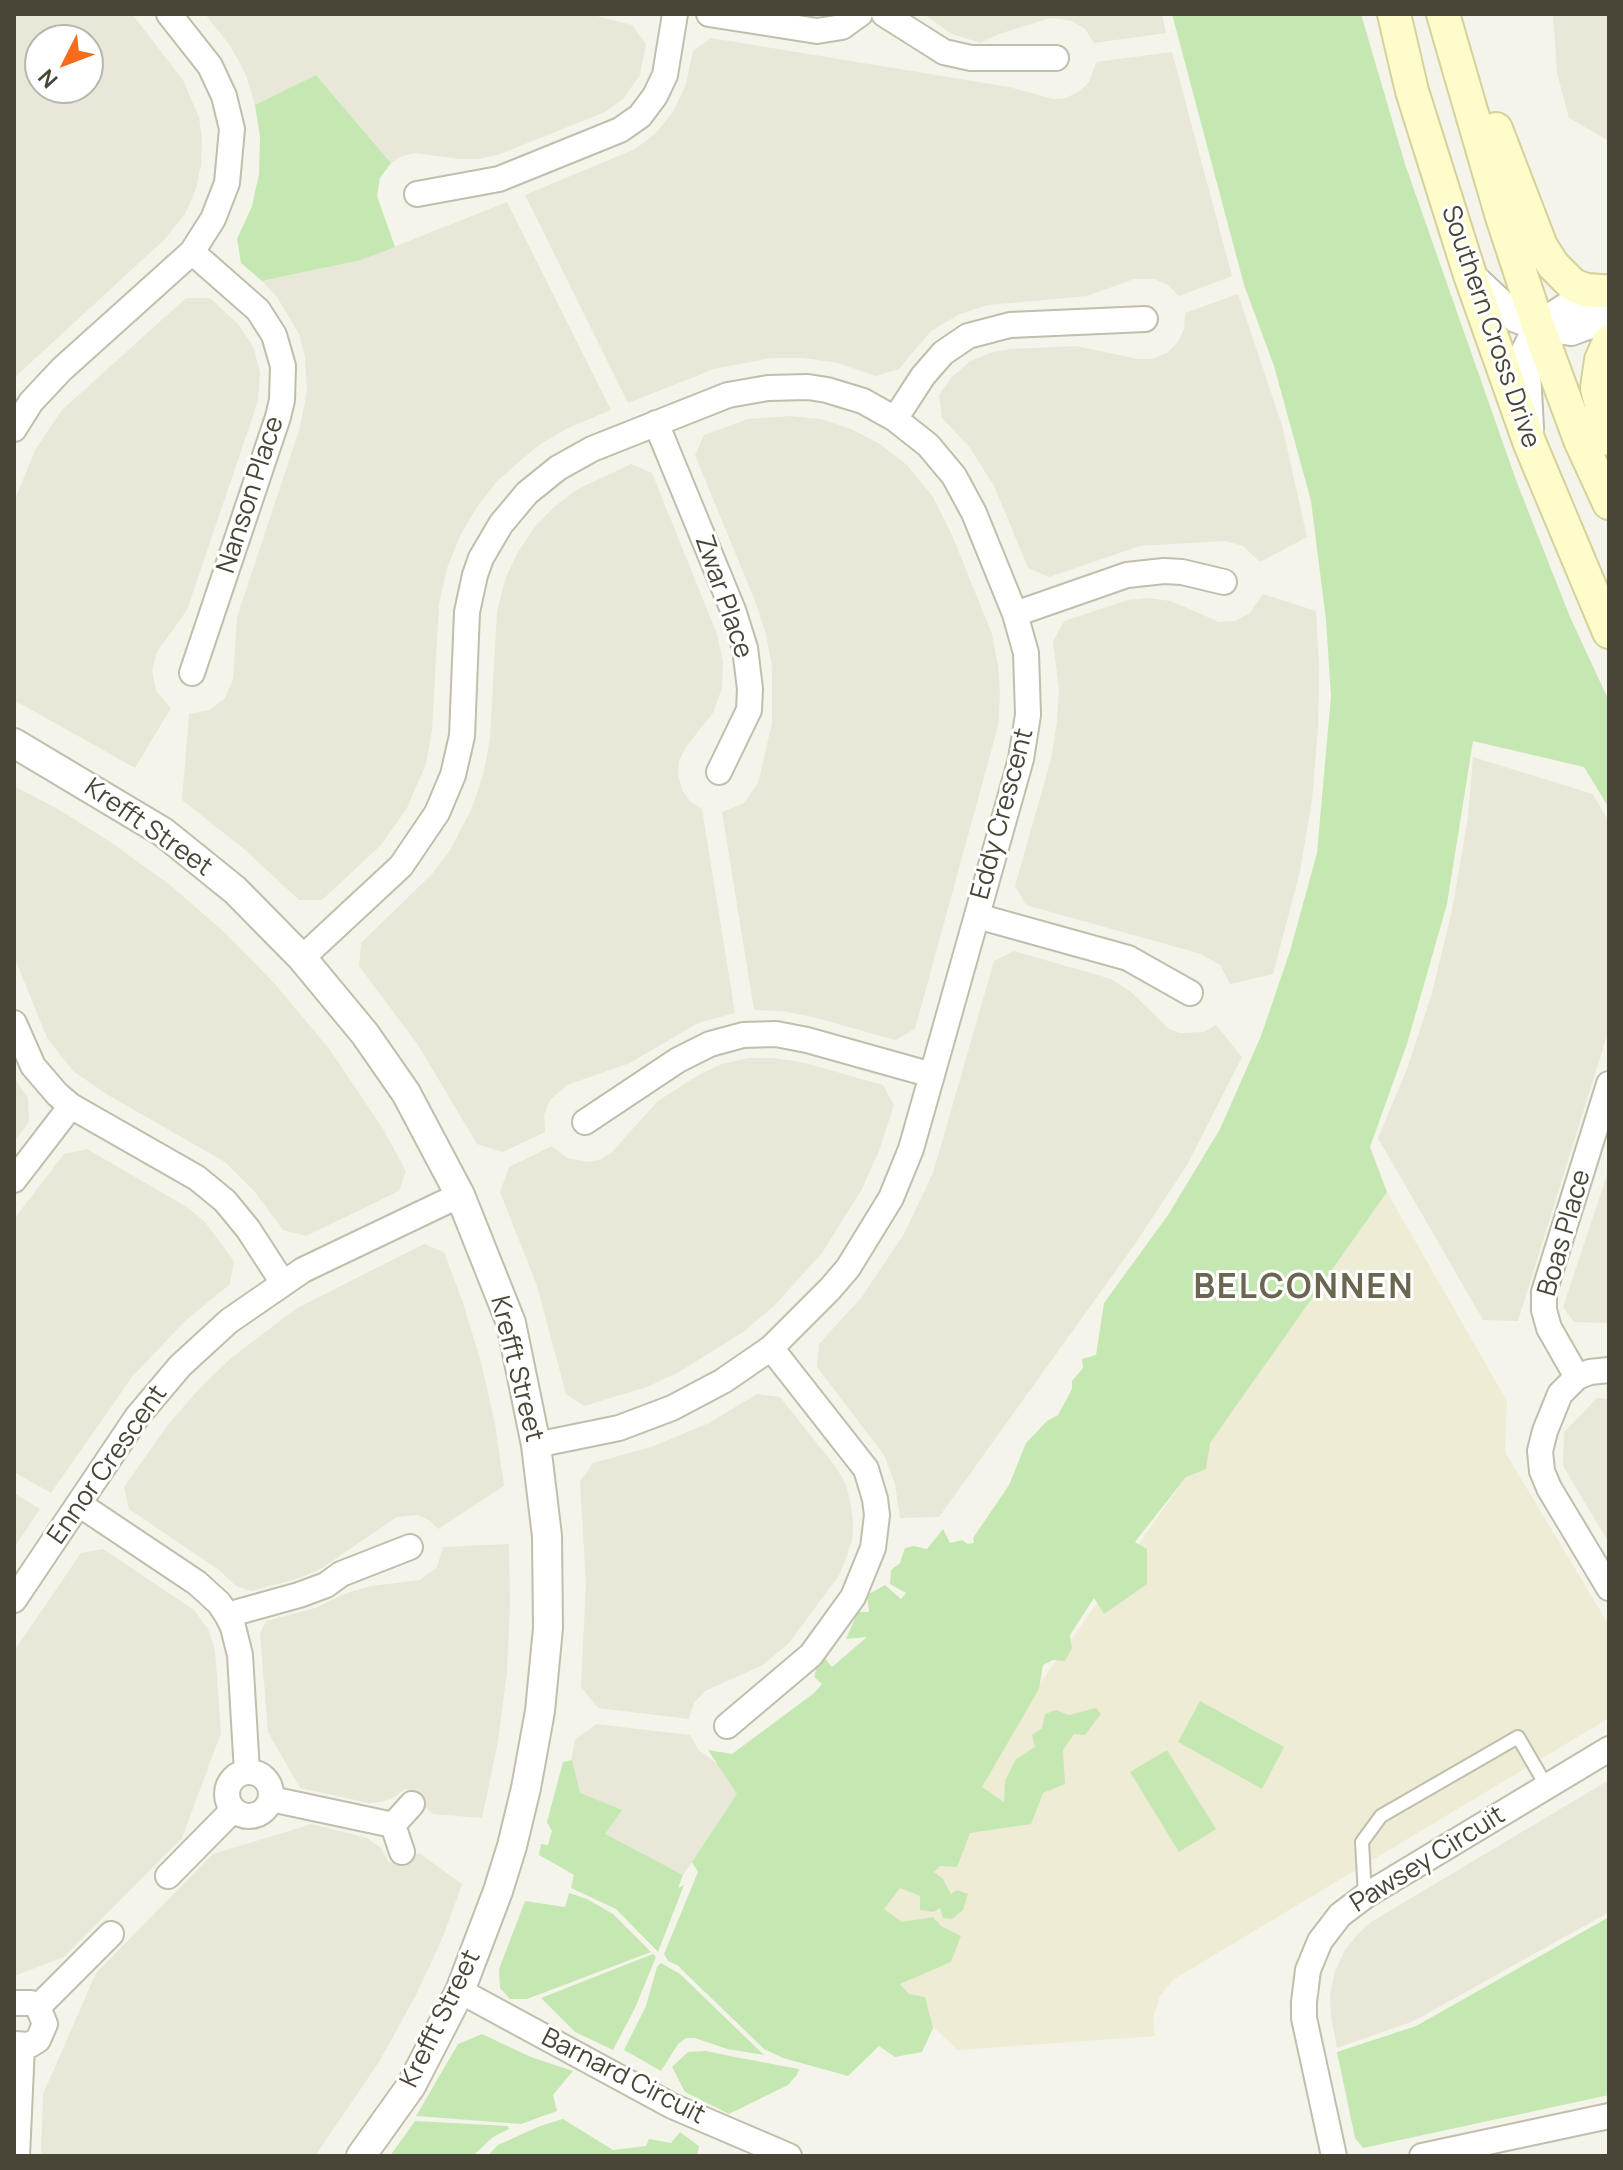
<!DOCTYPE html>
<html>
<head>
<meta charset="utf-8">
<style>
	body { margin:0 }
	#map { position:relative; width:1623px; height:2170px; overflow:hidden; background:#f5f4ea; font-family:Manrope,sans-serif }
	canvas { display:block }
	.frame { position:absolute; inset:0; border:16px solid #494638; pointer-events:none }
	.north { position:absolute; left:24px; top:24px; width:80px; height:80px; box-sizing:border-box; background:#fff; border:2px solid #b6b5af; border-radius:50%; rotate:228deg; font-size:22px; font-weight:700; line-height:32px; text-align:center; color:#494638 }
	.north::after { content:''; display:block; margin:auto; width:28px; height:36px; background:#f86b1d; clip-path:polygon(50% 0,100% 100%,50% 72%,0 100%) }
</style>
</head>
<body>
<div id="map">
<canvas width="1623" height="2170"></canvas>
<div class="frame"></div>
<div class="north">N</div>
</div>
<script>
const c = document.querySelector('canvas').getContext('2d');
c.lineJoin = 'round';
function paint(path, color) { c.fillStyle = color; c.fill(path, 'evenodd'); }
const poly = rows => new Path2D(rows.map(r => 'M' + r).join(''));
function trace(path, color, width, dash) { c.strokeStyle = color; c.lineWidth = width; c.lineCap = dash ? 'butt' : 'round'; c.setLineDash(dash || []); c.stroke(path); }
function drawText(font, color, halo, rows, align = 'center') {
  c.font = font + ' Manrope,sans-serif'; c.lineWidth = 6; c.setLineDash([]); c.textBaseline = 'middle'; c.strokeStyle = halo; c.fillStyle = color; for (const [text, x, y, turn = 0] of rows) {
    c.save(); c.translate(x, y); c.rotate((+turn || 0) * Math.PI / 180); c.textAlign = isNaN(turn) ? turn : align; if (halo) c.strokeText(text, 0, 0); c.fillText(text, 0, 0); c.restore();
  }
}
paint(poly([
	[14,14,132,14,183,80,199,117,202,141,201,165,196,189,185,214,165,239,14,378],
	[40,40,88,40,88,88,40,88],
	[205,14,589,14,632,25,646,44,640,75,623,99,605,112,500,154,479,159,460,159,415,153,402,156,391,163,316,75,255,105,246,75,231,47],
	[924,14,1162,14,1166,33,1094,43,1085,29,1072,21,1050,18,999,34,980,43,950,33],
	[1553,14,1609,14,1609,141,1569,118,1557,73],
	[711,38,1009,87,1053,99,1066,98,1080,91,1089,82,1096,62,1172,52,1232,276,1179,296,1168,285,1154,279,1134,279,1087,296,988,305,960,314,931,331,899,369,876,376,838,363,803,358,771,358,714,369,628,403,525,195,635,149,655,134,673,112,686,84,693,51],
	[507,202,611,410,568,428,539,445,497,481,477,507,461,534,447,568,439,604,432,730,426,764,407,808,381,845,322,900,299,900,244,849,182,800,189,714,210,710,225,698,233,679,237,617,300,427,307,391,305,358,299,334,277,297,262,281,361,260],
	[1238,294,1282,425,1307,537,1260,562,1243,546,1225,541,1140,546,1049,577,1028,568,994,486,970,448,942,418,939,395,952,377,969,362,989,353,1011,349,1076,346,1138,359,1152,359,1167,353,1178,342,1184,329,1185,313],
	[186,298,210,298,238,324,253,346,260,372,258,401,187,610,157,652,152,670,156,691,171,708,135,768,14,700,14,502,35,450,62,410],
	[789,416,821,419,851,429,880,444,907,465,933,497,952,535,992,634,998,665,1000,695,998,726,915,1029,895,1040,813,1017,782,1011,754,1010,722,812,744,803,758,783,772,723,772,666,765,631,755,601,695,455,704,435,748,419],
	[631,464,652,473,717,634,723,662,722,688,713,713,686,747,679,761,678,776,683,792,691,802,702,809,735,1013,698,1023,630,1063,567,1085,550,1100,544,1115,545,1132,503,1152,477,1144,418,1045,359,966,361,943,432,874,450,850,472,808,484,771,490,738,497,611,506,577,518,552,534,528,553,508,576,490],
	[1263,594,1316,611,1319,668,1318,729,1312,800,1300,871,1273,974,1230,984,1220,965,1201,954,1026,905,1015,886,1051,759,1057,722,1059,690,1053,642,1064,621,1128,600,1148,598,1171,601,1219,622,1235,621,1250,613],
	[1473,757,1593,794,1609,822,1609,1029,1518,1321,1483,1320,1378,1138,1407,1069,1432,993,1452,910,1468,817],
	[14,786,58,809,112,843,170,885,224,932,274,983,330,1050,383,1129,406,1171,399,1191,306,1236,283,1230,255,1192,225,1162,108,1095,73,1071,47,1038,14,956],
	[1014,951,1111,979,1131,992,1169,1029,1180,1033,1204,1032,1216,1025,1242,1057,1187,1165,1135,1244,939,1517,900,1518,895,1484,884,1455,817,1367,819,1344,861,1298,904,1234,933,1173,994,961],
	[749,1058,774,1058,801,1062,883,1085,894,1105,879,1151,862,1189,822,1253,774,1306,743,1332,679,1372,647,1387,584,1406,566,1394,537,1286,500,1192,509,1167,552,1146,567,1158,587,1162,599,1160,611,1153,658,1101,700,1074,722,1064],
	[14,1078,28,1098,29,1122,14,1142],
	[87,1149,187,1207,205,1222,234,1261,230,1284,184,1322,132,1377,51,1493,14,1472,14,1219,64,1154],
	[1609,1169,1609,1323,1574,1322,1563,1307],
	[424,1244,444,1252,463,1303,481,1362,495,1424,504,1486,438,1529,429,1520,418,1515,397,1517,322,1568,300,1578,251,1591,236,1586,219,1570,129,1509,124,1487,167,1426,198,1390,231,1358,297,1308],
	[757,1394,780,1397,835,1466,845,1482,850,1500,853,1522,852,1541,840,1574,789,1643,763,1665,705,1691,694,1703,689,1719,598,1708,581,1687,586,1584,580,1482,593,1463,651,1447,709,1423],
	[1597,1398,1609,1399,1609,1543,1563,1466,1564,1432],
	[14,1493,40,1509,14,1548],
	[509,1544,510,1604,507,1672,498,1742,482,1818,433,1814,405,1789,394,1797,382,1802,369,1803,300,1788,268,1732,260,1633,266,1621,315,1608,347,1593,371,1586,420,1580,437,1567,443,1547],
	[103,1549,194,1610,208,1629,215,1650,221,1733,182,1838,64,1957,14,1976,14,1651,81,1553],
	[596,1724,690,1735,699,1750,747,1786,683,1875,561,1813,575,1740],
	[1609,1780,1609,1912,1414,2021,1337,2048,1331,2017,1330,1995,1335,1971,1345,1950,1357,1935,1371,1922],
	[312,1824,367,1838,381,1848,389,1863,419,1853,462,1884,443,1937,416,1995,379,2062,315,2156,41,2156,43,2094,96,1973,213,1854]
]), '#e9e7d8');
paint(poly([
	[1387,1192,1507,1401,1505,1452,1609,1625,1609,1718,1174,1979,1160,1996,1153,2019,1155,2036,958,2050,838,1941,922,1851]
]), '#eeecd4');
paint(poly([
	[1172,14,1361,14,1405,164,1516,480,1570,617,1609,701,1609,808,1584,767,1473,741,1447,904,1407,1044,1370,1147,1387,1192,1210,1443,1206,1469,1186,1477,1135,1542,1147,1549,1147,1584,1104,1614,1094,1598,1070,1635,1072,1648,1065,1661,1053,1660,1043,1665,1039,1689,982,1787,1004,1802,1005,1781,1016,1759,1035,1747,1032,1735,1042,1728,1045,1714,1056,1710,1069,1715,1096,1708,1101,1714,1085,1735,1074,1734,1063,1750,1065,1784,1043,1793,1031,1824,970,1833,957,1867,940,1866,934,1872,943,1879,951,1894,957,1890,968,1894,963,1910,952,1919,943,1918,940,1908,933,1912,920,1910,920,1896,900,1888,884,1909,902,1922,933,1917,941,1926,961,1936,951,1962,900,1984,909,1994,925,1997,933,2028,922,2052,895,2057,879,2046,848,2076,783,2058,764,2049,677,1965,668,1961,664,1954,698,1872,692,1862,737,1794,708,1750,732,1754,814,1693,822,1684,814,1677,817,1666,824,1657,832,1667,867,1637,846,1639,858,1612,869,1612,867,1595,885,1585,901,1599,906,1593,890,1584,891,1570,900,1563,905,1548,914,1546,927,1549,943,1529,950,1543,962,1540,968,1544,974,1543,973,1538,1009,1485,1026,1443,1047,1421,1058,1415,1072,1389,1072,1381,1083,1368,1082,1359,1096,1355,1104,1303,1168,1215,1220,1129,1261,1036,1290,951,1317,853,1331,696,1326,620,1311,501,1274,366,1244,285],
	[316,75,391,163,380,178,377,196,395,247,361,260,262,281,241,263,237,239,252,206,259,174,260,137,255,105],
	[1200,1701,1284,1747,1262,1789,1178,1742],
	[1167,1750,1216,1829,1179,1852,1130,1772],
	[572,1760,580,1793,622,1810,605,1834,683,1875,678,1888,684,1885,658,1952,616,1909,571,1888,574,1875,539,1855,541,1844,548,1845,552,1831,547,1822,563,1762],
	[569,1893,587,1899,613,1914,651,1952,527,1999,510,1999,500,1988,499,1969,525,1901,565,1907],
	[1609,1917,1609,2095,1363,2148,1355,2138,1337,2052,1416,2026],
	[653,1954,656,1957,635,2008,613,2050,575,2032,541,1998],
	[661,1963,680,1974,764,2055,727,2049,695,2038,686,2038,678,2044,661,2071,624,2050,646,2006,657,1967],
	[482,2034,531,2057,573,2071,553,2095,557,2111,521,2124,416,2116,458,2044],
	[706,2051,735,2057,799,2069,797,2075,788,2085,729,2114,685,2092,672,2067,688,2052],
	[563,2119,613,2150,646,2146,649,2139,671,2143,680,2132,699,2146,697,2156,487,2156,498,2145,540,2126],
	[415,2121,508,2126,509,2129,493,2137,473,2156,390,2156]
]), '#c5e8b3');
const service = poly([
	[1365,1896,1362,1842,1381,1816,1518,1737,1547,1787]
]);
const minor = poly([
	[709,14,817,31,842,27,860,14],
	[884,14,944,52,971,58,1056,58],
	[417,194,499,179,620,130,640,116,655,96,665,75,675,14],
	[192,252,258,310,274,335,283,366,282,400,278,417,192,673],
	[895,419,923,376,943,353,968,336,1010,325,1145,319],
	[656,423,733,610,745,648,750,689,749,710,719,772],
	[14,429,31,402,62,369,192,252,213,219,227,183,232,129,224,96,210,66,169,14],
	[1015,614,1127,575,1164,571,1182,572,1224,582],
	[977,916,1128,958,1190,993],
	[302,958,401,866,437,813,453,775,462,736,467,612,475,575,481,558,501,524,527,493,558,468,592,449,728,395,768,388,808,387,827,390,863,401,895,419,928,445,954,476,974,513,1015,614,1026,653,1028,715,1021,759,932,1075,911,1149,891,1198,848,1268,830,1289,771,1348,723,1381,672,1408,619,1428,536,1445],
	[14,1023,33,1066,57,1094,71,1106,197,1178,225,1201,248,1229,283,1283],
	[585,1122,678,1060,710,1044,743,1035,776,1034,807,1040,932,1075],
	[14,1180,71,1106],
	[1609,1370,1590,1372,1577,1377,1560,1394,1545,1431,1540,1451,1542,1471,1549,1488,1609,1588],
	[1577,1377,1549,1328,1544,1310,1544,1292,1609,1084],
	[79,1504,197,1583,219,1603,227,1615,233,1627,240,1655,247,1772],
	[14,1600,137,1417,180,1366,229,1321,303,1270,460,1195],
	[227,1615,299,1595,326,1585,341,1574,410,1547],
	[727,1726,811,1655,853,1597,873,1548,877,1515,875,1499,866,1469,771,1348],
	'227 1794a22 22 0 1 1 44 0a22 22 0 1 1-44 0Z',
	[271,1799,393,1825],
	[402,1852,393,1825,412,1804],
	[168,1876,233,1810],
	[460,1991,672,2106,789,2156],
	[14,2003,31,2003,38,2007,45,2024,38,2040,30,2045,14,2044],
	[38,2007,111,1934],
	[17,2156,22,2046],
	[1334,2156,1304,2018,1304,2002,1308,1970,1320,1941,1340,1915,1365,1896,1609,1749],
	[1422,2156,1609,2116]
]);
const tertiary = poly([
	[1470,275,1516,318,1538,326,1571,331,1609,317],
	[1529,428,1525,353,1538,326,1572,304,1609,289],
	[14,743,163,832,235,890,302,958,365,1034,406,1093,460,1195,511,1323,536,1445,547,1536,548,1628,540,1711,526,1788,512,1846,498,1891,460,1991,411,2086,361,2156]
]);
const secondary = poly([
	[1394,14,1412,91,1470,275,1530,444,1609,632],
	[1443,14,1502,217,1538,326,1580,440,1609,503],
	[1496,129,1541,246,1553,265,1573,285,1586,290,1601,291],
	[1609,342,1601,360,1597,388,1609,439]
]);
trace(service, '#c0beac', 16);
trace(minor, '#c0beac', 28);
trace(tertiary, '#c0beac', 32);
trace(secondary, '#d4d19a', 36);
trace(service, '#fff', 12);
trace(minor, '#fff', 24);
trace(tertiary, '#fff', 28);
trace(secondary, '#fefcca', 32);
drawText('26px', '#494638', '#fff', [
	["Southern Cross Drive",1490,327,71],
	["Nanson Place",251,495,-72],
	["Zwar Place",723,597,71],
	["Eddy Crescent",1003,814,-75],
	["Krefft Street",148,828,35],
	["Boas Place",1565,1233,-74],
	["Krefft Street",516,1369,76],
	["Ennor Crescent",108,1465,-55],
	["Pawsey Circuit",1428,1860,-32],
	["Krefft Street",441,2019,-64],
	["Barnard Circuit",623,2077,27]
]);
c.letterSpacing = '2px';
drawText('bold 34px', '#6b664f', '#fff', [
	["BELCONNEN",1304,1288]
]);
c.letterSpacing = '0px';
</script>
</body>
</html>
